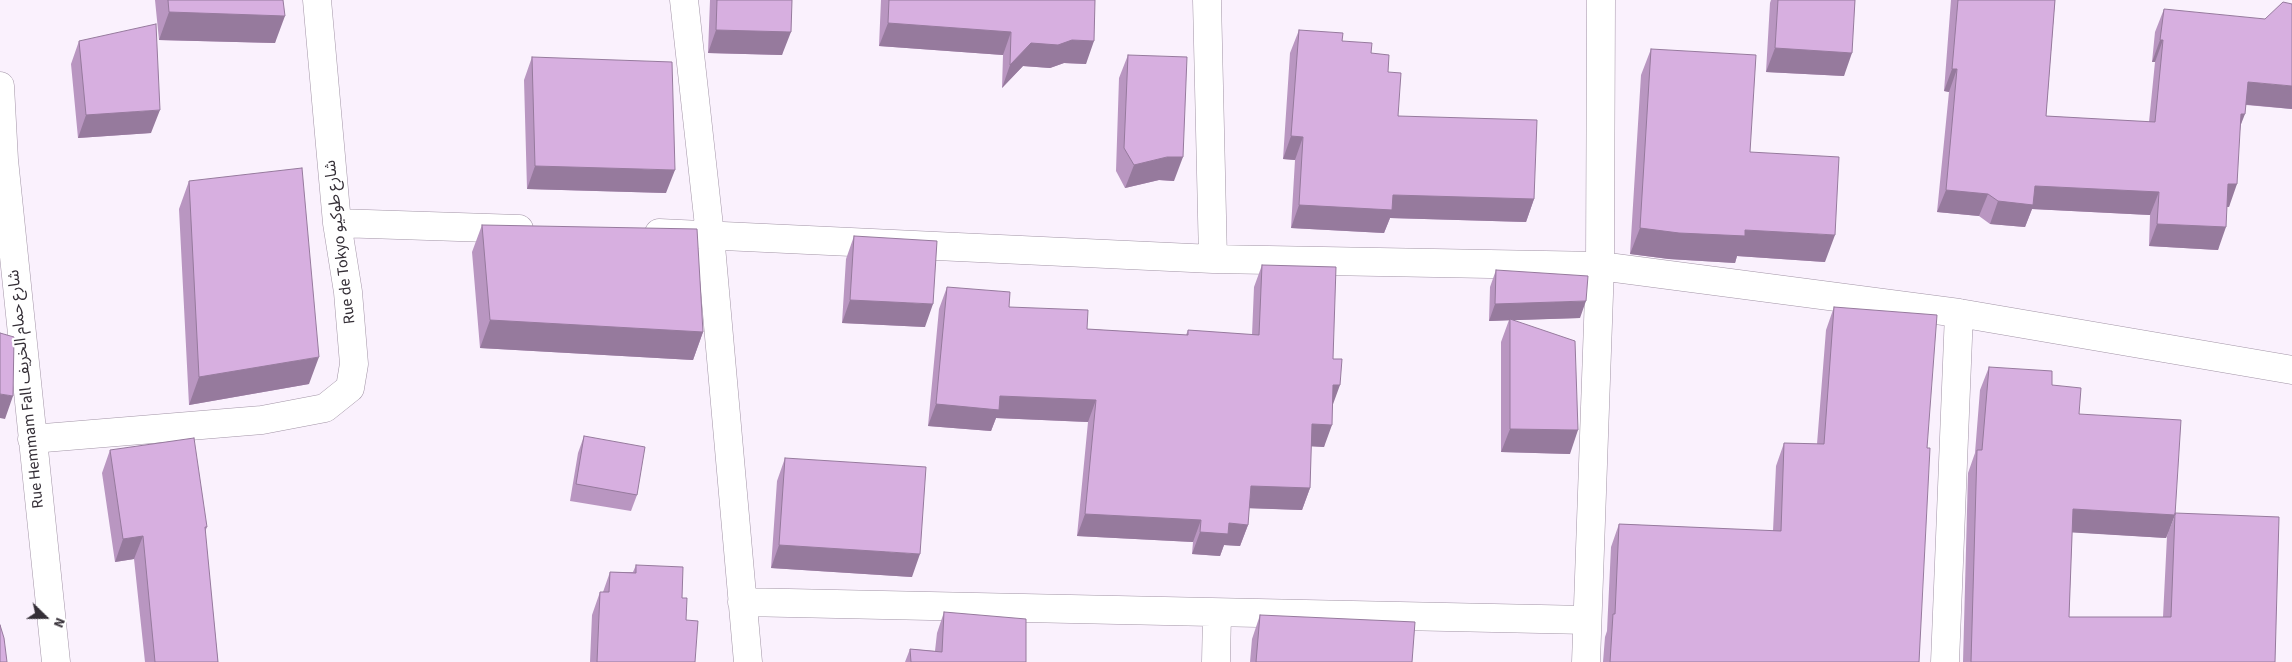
<!DOCTYPE html>
<html>
<head>
<meta charset="utf-8">
<style>
	body { margin:0 }
	#map { position:relative; width:2292px; height:662px; overflow:hidden; background:#faf1fd; font-family:"Source Sans 3",sans-serif }
	canvas { display:block }
	.north { position:absolute; left:20px; top:592px; width:50px; height:50px; -webkit-text-stroke:4px #fff; paint-order:stroke; rotate:112deg; font-size:14px; font-weight:700; line-height:20px; text-align:center; color:#342e36 }
	.north::after { content:''; display:block; margin:auto; width:18px; height:22px; background:#342e36; clip-path:polygon(50% 0,100% 100%,50% 72%,0 100%) }
</style>
</head>
<body>
<div id="map">
<canvas width="2292" height="662"></canvas>
<div class="north">N</div>
</div>
<script>
const c = document.querySelector('canvas').getContext('2d');
c.lineJoin = 'round';
const poly = rows => new Path2D(rows.map(r => 'M' + r).join(''));
function trace(path, color, width, dash) { c.strokeStyle = color; c.lineWidth = width; c.lineCap = dash ? 'butt' : 'round'; c.setLineDash(dash || []); c.stroke(path); }
function paint(path, color) { c.fillStyle = color; c.fill(path, 'evenodd'); }
function drawText(font, color, halo, rows, align = 'center') {
  c.font = font + ' "Source Sans 3","Noto Sans Arabic",sans-serif'; c.lineWidth = 4.5; c.setLineDash([]); c.textBaseline = 'middle'; c.strokeStyle = halo; c.fillStyle = color; for (const [text, x, y, turn = 0] of rows) {
    c.save(); c.translate(x, y); c.rotate((+turn || 0) * Math.PI / 180); c.textAlign = isNaN(turn) ? turn : align; if (halo) c.strokeText(text, 0, 0); c.fillText(text, 0, 0); c.restore();
  }
}
const street = poly([
	[684,0,710,235,748,662],
	[1207,0,1213,259],
	[0,86,4,160,56,662],
	[337,223,519,229],
	[659,233,1213,259,1600,266,1959,313,2292,370],
	[32,439,262,420,325,408,350,388,354,364,348,292,337,223,317,0],
	[742,602,1587,620],
	[1216,662,1217,614],
	[1586,662,1600,266,1601,0],
	[1945,662,1959,313]
]);
trace(street, '#a294a6', 29);
trace(street, '#fff', 28);
paint(poly([
	[155,0,283,0,275,43,159,40],
	[710,0,792,0,782,55,708,53],
	[881,0,1095,0,1086,64,1064,63,1050,68,1023,66,1002,88,1003,55,879,46],
	[1771,0,1855,0,1844,76,1766,72,1770,3],
	[1951,0,2055,0,2046,116,2149,122,2155,62,2152,62,2155,32,2164,9,2292,109,2246,105,2241,124,2229,207,2227,207,2218,250,2149,246,2150,215,2032,209,2025,227,1990,224,1979,216,1937,212,1949,92,1944,91],
	[1299,30,1342,41,1371,53,1388,72,1398,116,1534,199,1526,222,1390,218,1384,233,1291,228,1295,160,1283,159,1290,53],
	[79,41,151,133,78,138,71,64],
	[1651,49,1750,152,1825,262,1737,256,1735,263,1669,259,1630,254,1641,75],
	[1128,55,1174,181,1159,180,1125,188,1116,171,1119,78],
	[532,57,666,193,527,189,524,80],
	[189,181,309,384,189,405,179,209],
	[482,225,703,332,693,360,480,348,472,252],
	[854,236,925,327,842,323,846,259],
	[1262,265,1333,359,1333,406,1324,447,1311,446,1310,488,1302,510,1249,508,1248,525,1240,546,1224,545,1220,556,1192,554,1193,542,1077,536,1088,422,996,418,991,431,928,426,939,309,947,287,1009,307,1087,329,1186,335,1188,330,1252,335,1254,287],
	[1496,270,1580,318,1514,320,1570,454,1501,452,1501,342,1509,320,1489,321,1490,287],
	[1834,307,1927,448,1919,662,1603,662,1605,637,1607,631,1611,547,1619,524,1773,531,1776,466,1784,443,1817,444,1826,330],
	[1989,367,2052,385,2175,515,2166,538,2072,532,2069,617,2163,617,2167,536,2175,513,2275,662,1963,662,1968,473,1975,453,1980,390],
	[584,436,637,495,631,511,570,501,578,453],
	[110,450,207,527,205,532,218,662,145,662,134,559,115,562,102,473],
	[785,458,912,577,771,568,777,481],
	[636,565,682,598,686,620,695,662,590,662,592,615,600,592,603,592,610,572,633,572],
	[944,612,1026,662,905,662,910,649,935,651,937,633],
	[1260,615,1412,662,1250,662,1252,639]
]), '#b996c1');
paint(poly([
	[169,12,285,16,275,43,159,40],
	[888,23,1011,32,1003,55,879,46],
	[716,30,791,32,782,55,708,53],
	[1072,40,1094,41,1086,64,1064,63,1050,68,1023,66,1002,88,1010,65,1031,43],
	[2160,40,2163,40,2155,62,2152,62],
	[1775,48,1852,53,1844,76,1766,72],
	[1952,69,1957,69,1949,92,1944,91],
	[2248,82,2292,86,2292,109,2240,104],
	[160,110,151,133,78,138,86,115],
	[2241,114,2245,114,2236,137],
	[1291,136,1303,137,1295,160,1283,159],
	[1167,157,1183,157,1174,181,1159,180,1125,188,1134,165],
	[535,166,675,170,666,193,527,189],
	[2228,184,2237,184,2229,207,2220,206],
	[2035,186,2159,192,2150,215,2032,209,2025,227,1990,224,1998,201],
	[1946,190,1988,194,1979,216,1937,212],
	[1393,195,1534,199,1526,222,1390,218,1384,233,1291,228,1299,205],
	[2157,224,2226,227,2218,250,2149,246],
	[1640,228,1745,230,1835,235,1825,262,1737,256,1735,263,1669,259,1630,254],
	[850,300,933,304,925,327,842,323],
	[1586,301,1580,318,1489,321,1495,304],
	[490,320,703,332,693,360,480,348],
	[319,357,309,384,189,405,199,377],
	[1333,385,1340,385,1332,407],
	[0,394,13,396,5,419,0,418],
	[1000,396,1096,400,1088,422,996,418,991,431,928,426,936,404],
	[1312,424,1332,425,1324,447,1304,446],
	[1510,429,1578,430,1570,454,1501,452],
	[1251,486,1310,488,1302,510,1243,508],
	[2073,509,2175,515,2166,538,2065,532],
	[1085,514,1201,520,1193,542,1077,536],
	[1229,523,1248,525,1240,546,1224,545,1220,556,1192,554,1200,532],
	[143,536,134,559,115,562,123,539],
	[779,545,920,554,912,577,771,568]
]), '#967a9d');
const building = poly([
	[168,0,283,0,285,16,169,12,168,0],
	[717,0,792,0,791,32,716,30,717,0],
	[889,0,1095,0,1094,41,1072,40,1058,45,1031,43,1010,65,1011,32,888,23,889,0],
	[1778,0,1855,0,1852,53,1775,48,1778,0],
	[1958,0,2055,0,2046,116,2155,122,2163,40,2160,40,2164,9,2265,19,2283,2,2292,4,2292,86,2248,82,2245,114,2241,114,2237,184,2228,184,2226,227,2157,224,2159,192,2035,186,2033,205,1998,201,1988,194,1946,190,1957,69,1952,69,1958,0],
	[156,24,160,110,86,115,79,41,156,24],
	[1299,30,1343,33,1342,41,1372,43,1371,53,1389,55,1388,72,1401,73,1398,116,1537,120,1534,199,1393,195,1392,210,1299,205,1303,137,1291,136,1299,30],
	[1651,49,1756,55,1750,152,1839,157,1835,235,1745,230,1745,236,1679,233,1640,228,1651,49],
	[1128,55,1187,57,1183,157,1167,157,1134,165,1124,148,1128,55],
	[532,57,672,62,675,170,535,166,532,57],
	[302,168,319,357,199,377,189,181,302,168],
	[482,225,697,229,703,332,490,320,482,225],
	[854,236,937,241,933,304,850,300,854,236],
	[1262,265,1336,267,1333,359,1342,359,1340,385,1333,385,1332,425,1312,424,1310,488,1251,486,1248,525,1229,523,1228,534,1200,532,1201,520,1085,514,1096,400,1000,396,999,410,936,404,947,287,1010,292,1009,307,1088,310,1087,329,1188,335,1188,330,1259,335,1262,265],
	[1496,270,1588,276,1586,301,1495,304,1496,270],
	[1834,307,1937,315,1927,448,1930,448,1919,662,1610,662,1613,614,1615,614,1619,524,1781,531,1784,443,1824,444,1834,307],
	[1510,319,1575,341,1578,430,1510,429,1510,319],
	[0,333,14,337,13,396,0,394,0,333],
	[1989,367,2052,371,2052,385,2081,388,2079,414,2181,420,2175,515,2073,509,2069,617,2171,617,2175,513,2279,517,2275,662,1971,662,1977,450,1982,450,1989,367],
	[584,436,645,447,637,495,576,484,584,436],
	[194,438,207,527,205,527,218,662,155,662,143,536,123,539,110,450,194,438],
	[785,458,926,467,920,554,779,545,785,458],
	[636,565,683,567,682,598,687,598,686,620,698,621,695,662,597,662,600,592,609,592,610,572,636,573,636,565],
	[944,612,1026,619,1026,662,911,662,910,649,942,652,944,612],
	[1260,615,1415,622,1412,662,1256,662,1260,615],
	[0,625,4,638,7,662,0,662,0,625]
]);
paint(building, '#d7afe0');
trace(building, '#967a9d', 1);
drawText('16px', '#342e36', '#fff', [
	["Rue de Tokyo شارع طوكيو",341,242,-97],
	["Rue Hemmam Fall شارع حمام الخريف",27,389,-96]
]);
</script>
</body>
</html>
